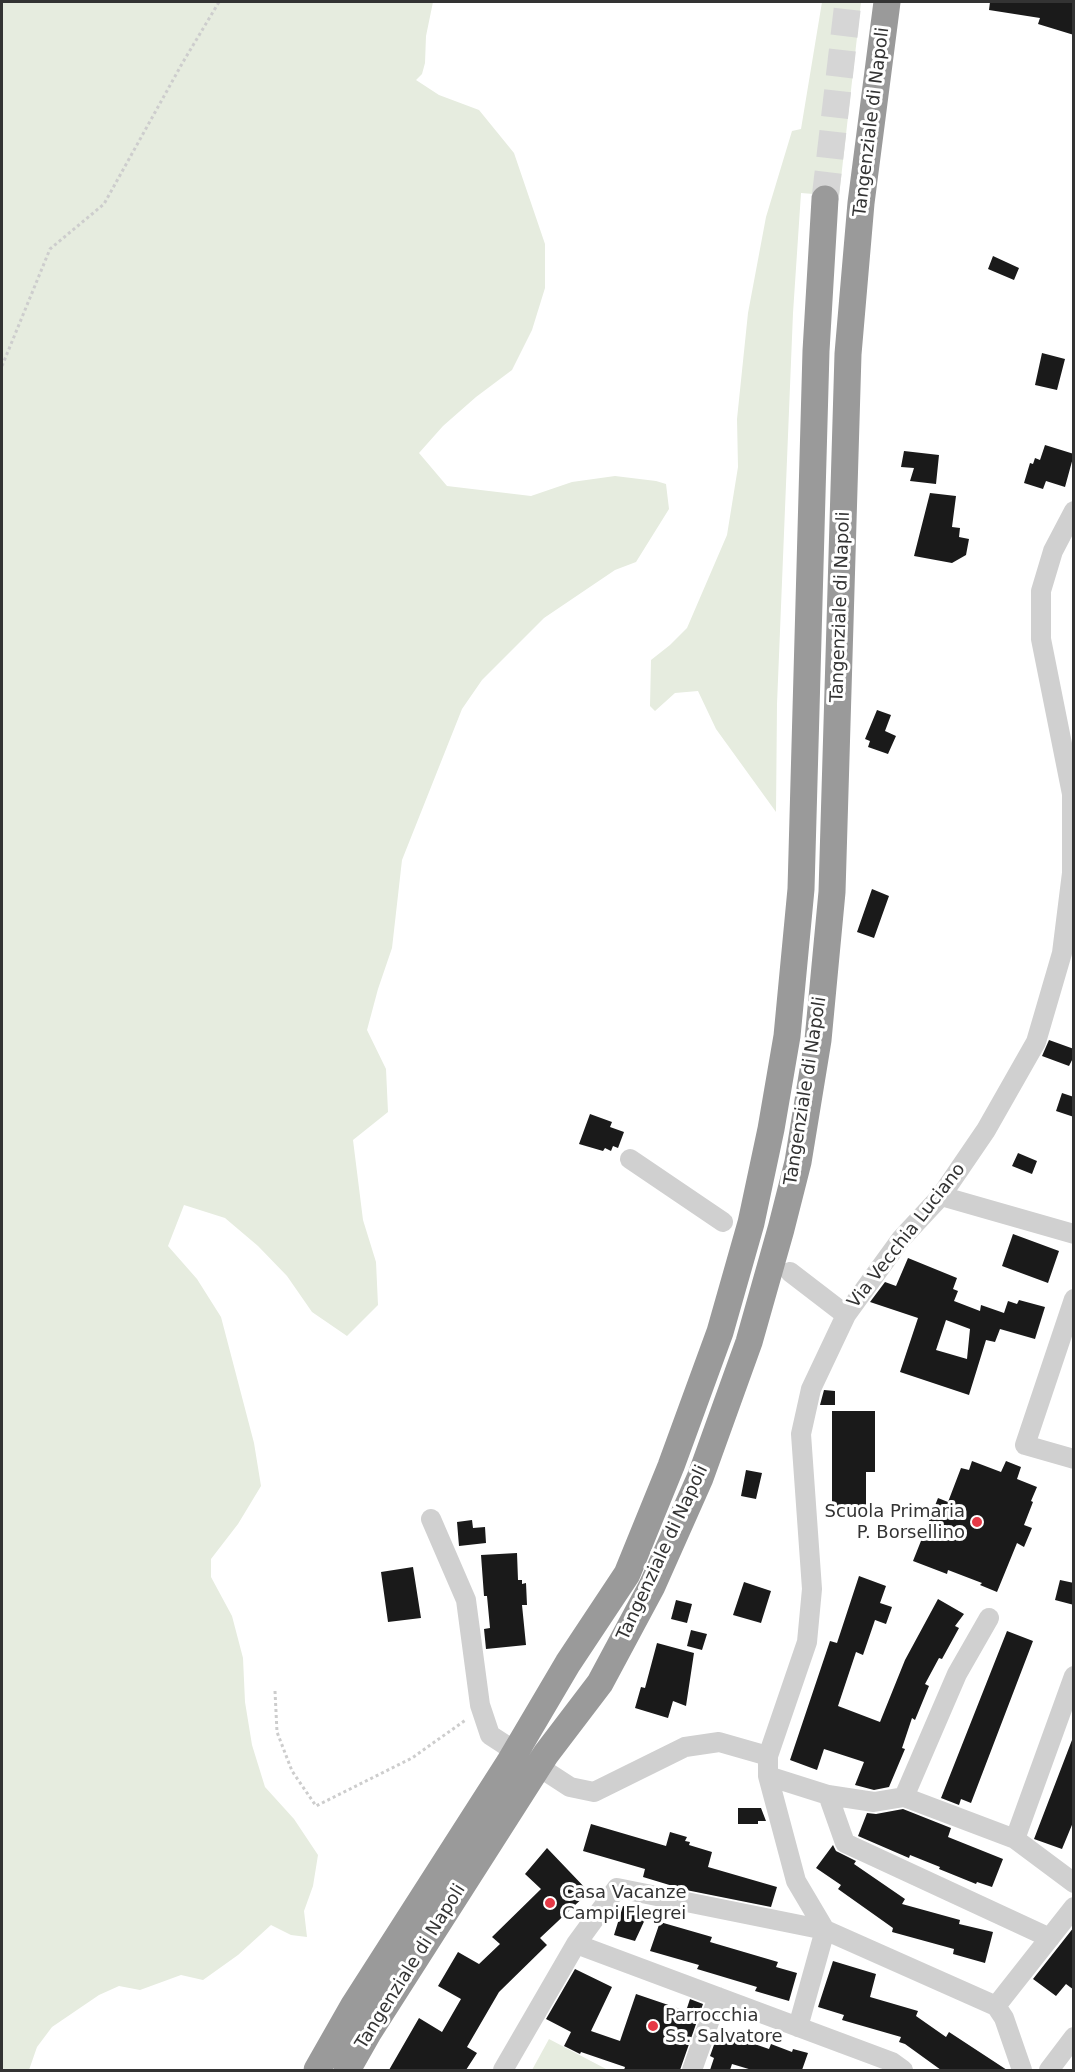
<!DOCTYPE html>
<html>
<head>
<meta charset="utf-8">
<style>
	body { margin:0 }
	#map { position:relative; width:1075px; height:2072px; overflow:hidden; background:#fff; font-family:"DejaVu Sans",sans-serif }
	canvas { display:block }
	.frame { position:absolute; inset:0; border:3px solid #333; pointer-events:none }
</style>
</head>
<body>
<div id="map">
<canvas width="1075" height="2072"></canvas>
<div class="frame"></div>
</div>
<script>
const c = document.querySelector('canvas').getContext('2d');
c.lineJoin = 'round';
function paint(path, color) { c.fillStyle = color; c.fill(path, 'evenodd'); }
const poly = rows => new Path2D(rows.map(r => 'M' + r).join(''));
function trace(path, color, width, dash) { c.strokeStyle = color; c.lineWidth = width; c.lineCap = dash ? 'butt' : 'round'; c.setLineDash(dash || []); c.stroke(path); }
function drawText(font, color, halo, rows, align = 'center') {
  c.font = font + ' "DejaVu Sans",sans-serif'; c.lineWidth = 6; c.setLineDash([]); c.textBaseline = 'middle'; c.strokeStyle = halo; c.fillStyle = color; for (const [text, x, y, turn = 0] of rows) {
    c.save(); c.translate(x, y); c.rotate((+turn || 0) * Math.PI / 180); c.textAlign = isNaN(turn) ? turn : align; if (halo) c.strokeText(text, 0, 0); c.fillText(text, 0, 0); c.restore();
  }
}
paint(poly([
	[2,2,433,2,426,36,425,63,422,74,416,80,439,95,479,110,514,153,545,244,545,288,532,330,512,370,476,397,443,426,419,453,447,486,531,496,572,482,615,476,656,481,666,484,669,509,636,562,615,570,544,618,482,680,462,709,402,860,392,948,378,989,367,1030,386,1069,388,1112,353,1140,363,1220,376,1262,378,1305,347,1336,312,1312,287,1276,258,1246,225,1218,184,1205,168,1246,197,1279,221,1317,254,1443,261,1486,238,1524,211,1559,211,1577,232,1616,243,1658,245,1702,252,1745,265,1787,294,1819,318,1855,313,1886,304,1911,307,1937,291,1935,271,1925,238,1955,203,1980,181,1975,140,1990,119,1986,99,1995,52,2027,37,2047,29,2070,2,2070],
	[822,2,861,2,839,196,801,193,793,313,777,704,776,812,716,729,698,691,675,693,655,711,650,706,651,660,670,645,687,628,727,535,738,467,737,419,748,313,766,217,792,131,801,129],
	[549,2039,608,2070,532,2070]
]), '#e6ecdf');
paint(poly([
	[990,2,1074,2,1074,35,1038,24,1040,18,989,10],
	[993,256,1019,268,1014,280,988,269],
	[1042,353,1065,359,1057,390,1035,385],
	[1045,445,1074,454,1065,487,1046,481,1043,489,1024,483,1030,463,1033,464,1035,458,1040,460],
	[904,451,939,455,936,484,910,481,914,468,901,467],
	[930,493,956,496,952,527,960,528,959,537,969,539,966,555,952,563,914,556],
	[877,710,891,715,885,731,896,736,888,754,868,747,870,741,865,739],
	[872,889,889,896,874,938,857,932],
	[1049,1040,1074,1049,1074,1056,1069,1066,1042,1056],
	[1062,1093,1074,1097,1074,1117,1056,1111],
	[590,1114,612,1122,610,1127,624,1132,618,1148,613,1146,611,1151,605,1148,603,1151,579,1144],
	[1018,1153,1037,1161,1032,1174,1012,1166],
	[1013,1234,1059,1251,1048,1283,1002,1266],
	[908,1258,957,1278,953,1289,958,1291,954,1301,980,1311,981,1305,1004,1313,1008,1301,1017,1304,1019,1300,1045,1307,1035,1339,1000,1329,995,1342,986,1340,969,1395,900,1372,918,1318,870,1302,885,1282,896,1286],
	[946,1320,970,1329,967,1359,936,1350],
	[824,1390,835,1391,835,1405,820,1405],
	[832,1411,875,1411,875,1472,866,1472,866,1508,832,1507],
	[972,1461,1001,1472,1006,1461,1021,1467,1017,1479,1037,1487,1031,1501,1033,1502,1024,1525,1032,1528,1024,1547,1017,1543,997,1592,980,1585,982,1583,948,1570,947,1574,913,1561,938,1498,948,1502,961,1468,969,1470],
	[746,1470,762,1473,756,1499,741,1496],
	[472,1520,473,1528,485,1527,486,1543,459,1546,457,1522],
	[517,1553,518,1580,522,1580,522,1584,526,1583,527,1605,522,1605,526,1645,486,1649,484,1629,490,1628,487,1596,484,1596,481,1555],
	[413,1567,421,1618,388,1622,381,1572],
	[859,1576,886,1586,880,1603,892,1607,886,1624,875,1620,863,1655,856,1652,838,1706,880,1722,905,1660,938,1599,964,1614,955,1626,959,1628,942,1659,939,1658,925,1684,929,1686,915,1720,912,1718,902,1748,905,1749,889,1787,874,1790,855,1785,864,1762,824,1749,817,1770,790,1760,830,1641,837,1643],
	[1060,1580,1074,1583,1074,1605,1055,1600],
	[744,1582,771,1591,761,1623,733,1615],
	[676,1600,692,1604,687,1623,671,1619],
	[691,1630,707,1634,702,1650,687,1646],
	[1007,1631,1033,1641,971,1803,961,1799,959,1805,941,1798],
	[657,1643,694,1653,686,1706,673,1701,668,1718,635,1708,641,1687,645,1688],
	[1072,1740,1074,1820,1062,1849,1034,1839],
	[738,1808,761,1808,766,1821,758,1821,758,1824,738,1824],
	[903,1809,951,1828,948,1837,1003,1859,992,1887,977,1882,976,1884,939,1869,940,1867,910,1855,909,1858,858,1836,867,1813,876,1814],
	[591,1824,666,1846,670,1832,687,1837,685,1841,690,1842,689,1845,712,1852,708,1867,777,1887,771,1907,686,1890,643,1877,645,1869,583,1851],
	[833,1845,836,1851,856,1861,854,1864,905,1899,902,1904,960,1920,959,1924,993,1932,985,1963,953,1954,954,1949,892,1932,893,1928,838,1889,841,1885,816,1868],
	[547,1848,589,1892,540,1938,547,1945,499,1992,467,2047,477,2053,466,2070,389,2070,419,2018,442,2032,461,1999,438,1986,458,1952,479,1964,500,1944,492,1937,541,1889,525,1874],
	[623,1906,648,1913,635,1941,614,1935],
	[660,1922,712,1937,710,1942,778,1962,776,1967,797,1973,789,2001,755,1991,757,1987,697,1969,699,1965,650,1951],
	[1074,1927,1074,1990,1066,1984,1056,1996,1033,1979],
	[833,1961,876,1974,870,1997,918,2011,916,2016,946,2037,949,2032,1007,2070,941,2070,905,2044,899,2042,901,2037,842,2020,844,2015,818,2007],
	[575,1969,612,1987,591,2031,620,2041,636,1994,686,2011,690,1999,703,2004,680,2070,624,2070,625,2067,581,2052,580,2054,564,2046,571,2032,546,2019],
	[720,2028,738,2034,737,2038,769,2049,771,2044,792,2052,793,2049,808,2053,802,2070,752,2070,732,2064,730,2070,710,2070,714,2058,710,2056]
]), '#1a1a1a');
trace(poly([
	[825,199,848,2]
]), '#d6d6d6', 27, [27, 14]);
trace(poly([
	[2,366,50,249,104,204,183,62,219,2],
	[275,1691,277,1732,292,1771,316,1806,412,1758,467,1719]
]), '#cdcdcd', 3, [3, 3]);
trace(poly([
	[630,1159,723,1222],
	[941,1196,1074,1234],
	[790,1272,846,1315],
	[1074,1299,1025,1445,1074,1459],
	[431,1519,466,1600,480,1705,490,1735,570,1787,594,1792,685,1747,719,1742,768,1756],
	[768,1776,828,1795,874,1802,904,1797,1015,1839,1074,1883],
	[828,1795,845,1843,1050,1938],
	[904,1797,957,1674,989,1618],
	[1015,1839,1074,1676],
	[576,1944,892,2062,903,2070],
	[996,2006,1074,1907],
	[798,2027,825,1930,796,1881,768,1776,768,1756,807,1642,812,1589,801,1434,811,1389,846,1315,901,1239,941,1196,986,1130,1036,1042,1062,953,1072,873,1072,794,1041,639,1041,591,1053,551,1074,511],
	[503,2070,576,1944,617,1888,825,1930,996,2006,1004,2018,1022,2070],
	[692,2070,718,1997],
	[1049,2070,1074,2037]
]), '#d0d0d0', 20);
trace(poly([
	[317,2070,354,2005,509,1763,568,1663,627,1574,671,1466,720,1332,751,1223,771,1129,787,1036,801,889,816,351,825,199],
	[347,2070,368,2033,546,1754,600,1683,652,1586,700,1478,749,1342,781,1229,798,1162,818,1040,832,892,848,354,861,203,887,2]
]), '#9a9a9a', 27);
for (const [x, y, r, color] of [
	[977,1522,6,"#e63946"],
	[550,1903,6,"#e63946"],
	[653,2026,6,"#e63946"]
]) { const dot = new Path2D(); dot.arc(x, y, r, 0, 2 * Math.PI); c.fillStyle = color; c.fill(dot); trace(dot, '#fff', 2); }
drawText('18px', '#333', '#fff', [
	["Tangenziale di Napoli",872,122,-83],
	["Tangenziale di Napoli",841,607,-88],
	["Tangenziale di Napoli",806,1091,-81],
	["Via Vecchia Luciano",907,1236,-52],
	["Tangenziale di Napoli",663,1553,-65],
	["Tangenziale di Napoli",411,1967,-58]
]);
drawText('18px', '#333', '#fff', [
	["Scuola Primaria",965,1512,"right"],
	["P. Borsellino",965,1533,"right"],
	["Casa Vacanze",562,1893],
	["Campi Flegrei",562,1914],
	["Parrocchia",665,2016],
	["Ss. Salvatore",665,2037]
], 'left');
</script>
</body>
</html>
